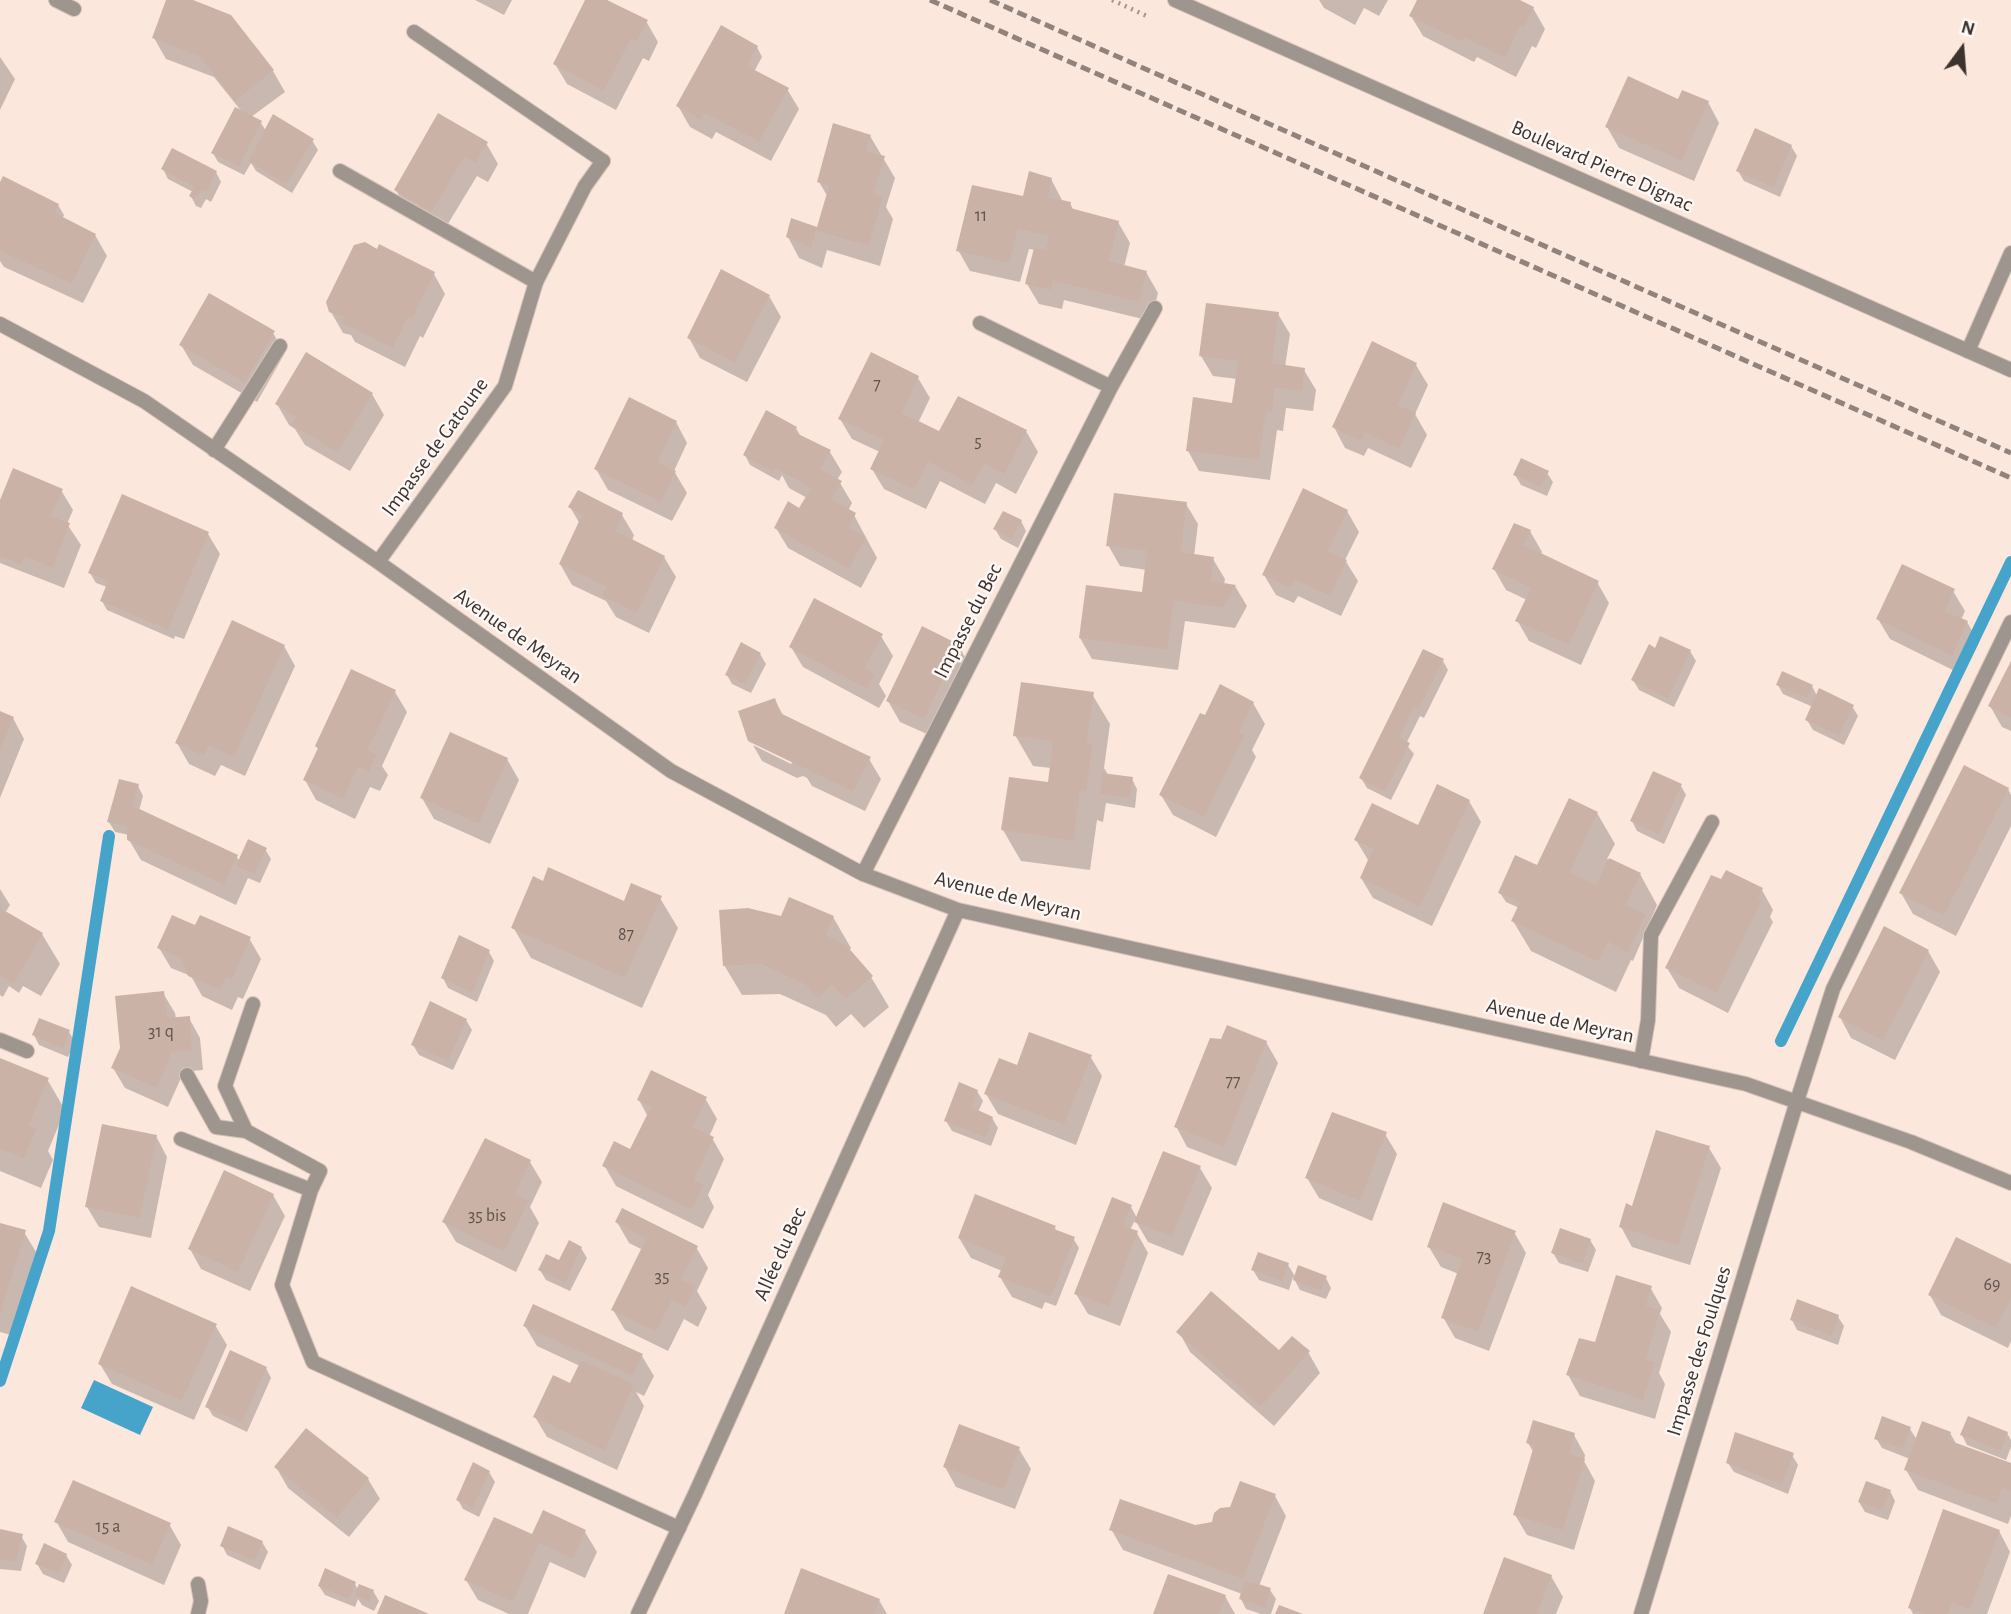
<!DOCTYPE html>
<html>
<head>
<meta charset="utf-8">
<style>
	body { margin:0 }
	#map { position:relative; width:2011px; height:1614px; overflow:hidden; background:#fce7dd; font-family:"Alegreya Sans",sans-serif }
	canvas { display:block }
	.north { position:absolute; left:1927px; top:14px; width:70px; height:70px; -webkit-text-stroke:5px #fdf8f5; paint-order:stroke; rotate:16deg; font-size:19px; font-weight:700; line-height:28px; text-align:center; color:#3d332e }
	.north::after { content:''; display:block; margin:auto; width:24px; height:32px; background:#3d332e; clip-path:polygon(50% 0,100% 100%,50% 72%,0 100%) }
</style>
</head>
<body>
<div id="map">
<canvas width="2011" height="1614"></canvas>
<div class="north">N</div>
</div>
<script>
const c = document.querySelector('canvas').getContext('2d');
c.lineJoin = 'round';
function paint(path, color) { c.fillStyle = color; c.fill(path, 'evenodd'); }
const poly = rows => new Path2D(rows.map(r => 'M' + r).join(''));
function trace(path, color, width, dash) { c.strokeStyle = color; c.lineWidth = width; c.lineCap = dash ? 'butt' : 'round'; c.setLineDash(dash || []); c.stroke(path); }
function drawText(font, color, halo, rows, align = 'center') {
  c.font = font + ' "Alegreya Sans",sans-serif'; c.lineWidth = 5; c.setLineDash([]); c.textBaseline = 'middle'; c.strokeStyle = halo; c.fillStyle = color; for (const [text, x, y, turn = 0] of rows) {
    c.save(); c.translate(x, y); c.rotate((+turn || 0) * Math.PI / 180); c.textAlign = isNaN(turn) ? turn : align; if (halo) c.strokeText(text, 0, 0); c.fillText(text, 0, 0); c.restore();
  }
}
paint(poly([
	[94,1380,153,1407,140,1435,81,1408]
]), '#46a3ca');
paint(poly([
	[168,0,188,0,230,16,273,71,285,92,251,117,261,123,266,131,312,140,318,150,292,193,256,171,251,163,244,175,218,162,213,153,242,112,214,77,166,59,154,38],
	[475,0,512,0,504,15],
	[587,0,603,0,646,21,658,42,649,61,643,58,616,110,567,84,555,64],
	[1319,0,1388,0,1379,16,1364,8,1355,25,1324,8],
	[1419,0,1516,0,1533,8,1545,29,1536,48,1532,46,1516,77,1477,57,1474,62,1423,36,1411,16],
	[757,47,762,57,754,72,787,89,799,109,771,161,716,132,712,139,690,127,678,106],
	[0,57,15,79,0,110],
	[1679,101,1708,102,1719,123,1694,181,1619,148,1607,127],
	[870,136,895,178,886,207,893,219,880,266,827,250,822,268,799,258,788,237,818,230,828,197,819,182],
	[486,143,498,164,488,182,477,176,443,232,407,210,396,190],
	[1791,146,1797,156,1780,197,1744,181,1738,171],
	[163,169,216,172,221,182,211,202,206,199,201,208,196,206,191,196,193,192,168,179],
	[1051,179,1063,202,1070,203,1074,211,1118,222,1130,243,1124,267,1146,272,1158,293,1151,321,1064,300,1062,309,1039,304,1027,284,1036,250,1029,249,1020,282,970,271,958,250],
	[0,186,58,205,64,215,62,219,95,235,107,256,83,303,4,267,0,261],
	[377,251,434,274,445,294,423,338,420,336,405,367,355,342,351,335,343,333,331,312],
	[769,296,781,317,747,382,700,358,689,338],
	[1278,314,1290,334,1285,367,1304,370,1316,390,1313,411,1286,408,1283,431,1277,430,1270,480,1199,471,1188,451,1233,405,1237,379,1213,376,1201,356],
	[273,333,285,353,257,402,193,365,181,345],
	[1416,365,1428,385,1415,414,1427,435,1411,468,1368,448,1364,456,1345,448,1334,427],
	[918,378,930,398,918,423,940,434,1026,431,1038,452,1016,494,996,483,985,504,940,481,926,509,884,489,872,469,880,452,852,439,840,419],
	[372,394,384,415,350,471,305,445,295,429,289,425,277,404],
	[676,422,687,443,674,471,687,493,672,521,608,490,596,469],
	[796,428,801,437,830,452,842,472,837,480,840,483,852,503,848,511,854,515,877,558,861,588,788,548,776,528,800,510,807,498,789,488,782,475,779,481,750,465,745,455],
	[1547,473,1553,482,1547,496,1521,485,1515,475],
	[61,490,73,510,67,524,81,545,64,588,0,563,0,504],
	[1186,504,1198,524,1194,556,1213,559,1225,579,1224,585,1235,586,1247,606,1235,628,1185,621,1178,670,1092,659,1080,638,1144,594,1147,570,1120,566,1108,545],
	[570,507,622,515,634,535,632,541,664,557,676,577,649,633,616,617,606,601,572,585,560,564,580,524],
	[1347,511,1359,532,1345,560,1358,581,1341,616,1298,596,1294,603,1276,595,1264,575],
	[1021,521,1026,531,1018,548,1001,539,995,529],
	[1530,531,1542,552,1540,555,1597,582,1609,603,1581,665,1529,641,1517,620,1527,600,1506,590,1494,569],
	[208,534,220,554,184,639,175,636,174,639,107,610,102,601,107,587,96,583,90,573],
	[1953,591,1965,611,1961,620,1967,622,1979,643,1963,675,1890,639,1878,619],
	[923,628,959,647,971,667,936,738,900,722,888,701],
	[881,636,893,656,879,684,886,696,879,708,803,667,791,647],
	[284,646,295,666,245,776,221,765,215,776,189,764,177,743],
	[1656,650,1690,651,1696,661,1674,707,1639,690,1633,680],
	[760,654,766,664,751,693,732,684,727,675],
	[1443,661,1448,670,1424,718,1420,716,1406,744,1414,754,1391,800,1367,788,1361,778],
	[2011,665,2011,731,2002,727,1990,706],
	[352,671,395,692,407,712,382,766,388,775,380,791,370,787,355,819,316,800,305,780,319,750,316,746],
	[1778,685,1812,686,1817,696,1852,706,1858,716,1844,745,1813,730,1807,720,1813,707,1783,694],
	[1092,694,1110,724,1104,768,1109,776,1132,779,1137,789,1135,808,1106,803,1103,822,1097,820,1090,870,1021,861,1003,830,1049,784,1051,768,1033,766,1015,735],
	[775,700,784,717,869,759,881,779,865,811,812,786,807,778,803,776,797,778,762,761,753,745,791,764,793,761,752,741,752,744,750,740],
	[1253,703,1265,724,1252,750,1256,757,1216,837,1173,815,1161,795,1205,718],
	[0,713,13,718,24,739,0,798],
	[507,759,519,780,490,844,434,819,422,798],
	[138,786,143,796,139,811,237,857,240,862,265,849,271,859,260,883,248,878,236,905,141,860,129,840,129,835,115,832,109,822],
	[1681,786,1686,795,1664,844,1637,831,1632,821],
	[2008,789,2011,795,2011,826,1956,936,1913,914,1901,893],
	[1469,801,1481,822,1432,926,1373,898,1361,878,1368,860,1356,840,1419,827],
	[1597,813,1615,844,1607,859,1640,874,1657,905,1633,961,1631,960,1616,992,1531,951,1513,921,1519,908,1506,902,1500,893,1536,866],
	[0,889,10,905,5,913,42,934,60,964,41,996,23,986,19,993,9,986,3,997,0,995],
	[1762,890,1773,910,1770,917,1773,922,1728,1013,1679,988,1667,968],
	[660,898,678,928,642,1008,531,958,513,927,624,903],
	[833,917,851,948,849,951,871,977,889,1007,864,1028,851,1014,836,1027,826,1015,780,994,742,995,724,965,782,918],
	[196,927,249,938,261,959,243,999,238,997,232,1010,202,996,191,976,171,968,159,948],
	[1928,951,1940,972,1895,1060,1851,1038,1840,1017],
	[489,952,494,961,477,1002,448,988,443,978],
	[163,993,175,1013,176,1019,189,1018,200,1038,203,1070,181,1072,181,1078,168,1107,125,1088,113,1068],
	[466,1020,472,1030,453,1070,419,1055,413,1045],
	[69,1032,75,1042,68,1057,39,1045,34,1035],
	[1266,1042,1278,1063,1236,1166,1187,1147,1176,1126],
	[1090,1056,1102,1076,1076,1145,998,1114,986,1094,1018,1067],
	[0,1060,47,1079,65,1110,48,1151,53,1160,41,1188,0,1171],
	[977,1091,983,1101,978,1112,992,1118,998,1128,991,1146,952,1131,946,1121],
	[705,1098,717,1119,709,1137,712,1138,724,1159,708,1195,714,1207,703,1229,616,1186,604,1165,630,1152,648,1117,639,1100],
	[1385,1134,1397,1154,1372,1221,1319,1198,1307,1178],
	[156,1136,167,1157,151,1238,99,1227,87,1207],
	[1709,1148,1721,1168,1690,1265,1632,1247,1621,1227],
	[530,1162,542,1182,530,1207,539,1223,516,1272,456,1242,444,1222],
	[1200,1168,1212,1188,1183,1256,1148,1242,1135,1220,1130,1230,1137,1233,1148,1253,1120,1326,1088,1314,1076,1294,1131,1207,1137,1218],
	[273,1195,285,1216,250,1291,201,1269,190,1249],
	[617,1222,696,1247,708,1268,697,1291,707,1308,698,1327,684,1319,668,1351,625,1330,613,1310,643,1250,629,1243],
	[0,1224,24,1232,36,1252,11,1335,0,1332],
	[1054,1227,1057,1231,1073,1238,1079,1248,1056,1306,1045,1302,1042,1309,1012,1297,1000,1277,1002,1271,971,1258,959,1238],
	[1514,1232,1526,1253,1489,1351,1455,1338,1443,1317,1459,1274,1441,1267,1429,1247],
	[1590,1240,1596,1250,1588,1272,1559,1263,1553,1253],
	[581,1248,587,1258,570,1291,546,1280,540,1270,560,1262],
	[1288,1265,1296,1278,1326,1278,1331,1288,1326,1299,1300,1290,1293,1277,1289,1290,1259,1280,1253,1270],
	[2011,1266,2011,1341,2008,1348,1941,1315,1930,1295],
	[1650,1287,1662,1308,1660,1314,1671,1332,1659,1373,1665,1384,1655,1419,1580,1396,1568,1375],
	[1838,1317,1844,1326,1838,1345,1797,1330,1792,1320],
	[215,1325,227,1345,194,1420,112,1384,100,1364],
	[525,1326,642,1356,654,1376,644,1396,636,1392,644,1406,617,1470,547,1437,535,1417,571,1386,580,1366,537,1346],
	[1179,1332,1279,1353,1308,1352,1320,1373,1274,1426,1190,1352],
	[266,1368,271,1378,247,1432,213,1416,207,1406],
	[1910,1429,1917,1440,1950,1433,1957,1445,2011,1465,2011,1516,2008,1524,1918,1490,1906,1470,1910,1459,1882,1448,1876,1438],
	[2007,1433,2011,1440,2011,1447,2006,1460,1967,1445,1962,1435],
	[1574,1435,1585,1455,1584,1461,1595,1481,1574,1550,1527,1535,1515,1515,1534,1453,1528,1443],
	[1019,1449,1031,1469,1015,1509,956,1487,945,1467],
	[1792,1455,1798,1465,1788,1494,1734,1472,1728,1463],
	[276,1467,368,1479,380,1499,349,1537,288,1488],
	[489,1472,495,1482,479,1517,463,1509,458,1500],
	[1890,1491,1895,1501,1888,1520,1865,1512,1859,1502],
	[1275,1496,1286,1516,1259,1586,1270,1590,1276,1599,1271,1614,1261,1614,1246,1609,1241,1599,1242,1594,1123,1550,1111,1529,1195,1527,1213,1523,1231,1508],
	[56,1521,169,1524,181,1545,164,1585,68,1542],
	[0,1531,21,1536,27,1546,21,1571,0,1569],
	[1999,1531,2010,1552,1987,1614,1913,1614,1910,1608],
	[585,1532,597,1552,585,1578,550,1562,528,1614,509,1614,478,1600,466,1580,533,1536],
	[262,1542,268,1552,260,1570,227,1555,222,1545],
	[66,1555,72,1565,64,1583,43,1574,37,1564],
	[1551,1576,1563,1597,1556,1614,1485,1614],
	[355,1584,358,1590,373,1591,379,1601,374,1611,362,1605,358,1599,355,1607,325,1595,319,1586],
	[1225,1596,1235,1614,1155,1614],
	[879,1600,887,1614,785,1614]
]), '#0003');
trace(poly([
	[1781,1041,2011,562],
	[0,1381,49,1231,109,836]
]), '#46a3ca', 12);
paint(poly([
	[166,0,193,0,231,15,274,70,235,101,200,57,152,38],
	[585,0,607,0,648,20,637,42,631,39,604,91,553,64],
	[1417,0,1520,0,1534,7,1524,28,1520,26,1505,58,1465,38,1462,42,1409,16],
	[721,25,758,46,747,66,789,88,759,142,704,113,701,120,676,106],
	[1628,76,1678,99,1682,90,1709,101,1682,161,1605,127],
	[235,107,262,121,239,167,211,153],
	[438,113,488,142,476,163,465,157,431,212,394,190],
	[273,114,314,139,286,185,248,161],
	[833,123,871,135,866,151,885,156,873,194,883,197,869,246,816,231,811,248,786,237,791,218,817,227,829,186,817,182],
	[1755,128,1792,145,1774,188,1736,171],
	[172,148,217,171,206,193,201,190,195,200,189,196,194,187,161,169],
	[1029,171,1052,178,1048,197,1071,202,1070,208,1119,221,1109,261,1147,271,1139,302,1053,281,1051,290,1025,284,1034,248,1045,250,1049,236,1018,229,1009,263,956,251,972,185,1023,196],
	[3,176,59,204,55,213,96,234,72,284,0,251,0,182],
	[365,242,377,249,379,244,435,272,412,319,408,317,393,348,341,322,344,317,329,312,326,302,354,245],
	[721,269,770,295,735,363,687,338],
	[209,293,275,331,245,383,179,345],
	[1206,303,1279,312,1272,363,1305,368,1302,391,1275,388,1272,412,1266,411,1259,460,1186,451,1193,397,1232,403,1238,361,1199,356],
	[1372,341,1417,363,1398,405,1416,413,1399,449,1365,433,1361,442,1332,427],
	[306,352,373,393,338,452,291,425,296,417,275,404],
	[871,352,919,376,902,413,939,431,958,396,1027,430,1005,474,984,464,973,485,928,462,914,490,870,469,884,440,838,419],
	[629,397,677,421,658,462,676,471,661,502,594,469],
	[766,410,797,427,794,432,831,450,820,469,842,481,831,499,856,513,849,527,866,537,849,569,774,528,788,501,799,508,811,488,775,468,773,472,743,455],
	[1521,458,1549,471,1541,487,1513,475],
	[13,468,63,489,51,516,70,523,53,568,25,557,21,565,0,556,0,500],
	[1303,488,1348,510,1328,551,1347,560,1330,596,1295,580,1291,588,1262,575],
	[578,490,623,513,616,531,665,556,637,613,602,596,606,587,559,564,582,515,568,507],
	[1114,493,1187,502,1181,552,1214,557,1211,581,1236,585,1223,608,1174,601,1167,650,1079,638,1086,585,1142,592,1147,551,1106,546],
	[122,494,209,532,168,630,100,601,108,581,88,573],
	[1003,511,1022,520,1012,539,993,529],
	[1514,523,1531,530,1524,545,1599,581,1569,645,1515,621,1531,588,1492,569],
	[1902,564,1955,589,1945,611,1968,621,1952,656,1876,619],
	[814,598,883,634,865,668,875,674,867,689,789,647],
	[232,620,285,645,234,757,209,746,204,756,175,743],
	[922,626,960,645,924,719,886,701],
	[1660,636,1691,650,1668,699,1631,680,1649,644,1655,648],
	[741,642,761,653,745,684,725,675],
	[1423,649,1444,659,1419,709,1414,707,1399,738,1410,743,1385,792,1359,778],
	[2011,661,2011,718,1988,706],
	[351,669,396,690,368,750,377,754,369,772,358,767,343,799,303,780,318,748,315,746],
	[1782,671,1813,685,1807,698,1776,685],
	[1021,682,1094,692,1087,742,1093,744,1086,792,1080,790,1074,841,1001,830,1009,777,1048,782,1053,741,1013,736],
	[1220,684,1254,702,1239,732,1245,735,1204,817,1159,795,1200,713,1205,715],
	[1819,688,1854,705,1839,736,1805,720],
	[775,698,780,713,871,757,853,792,748,741,738,711],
	[0,711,14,717,0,750],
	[450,732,508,758,479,824,420,798],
	[1964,765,2009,788,1944,916,1899,893],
	[1653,771,1682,784,1659,835,1630,821],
	[1102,773,1133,777,1130,798,1100,794],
	[119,779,139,784,133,806,238,855,224,885,127,840,127,827,107,822],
	[1437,784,1470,800,1420,907,1360,878,1373,849,1354,840,1372,803,1418,825],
	[1569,798,1598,812,1570,872,1596,885,1609,858,1641,873,1626,905,1646,914,1628,953,1608,942,1598,962,1511,921,1520,902,1498,893,1515,855,1537,865],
	[248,839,267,848,254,874,236,866],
	[548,867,624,901,631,883,662,896,625,978,511,928,533,876,543,881],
	[1726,870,1763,888,1758,898,1762,900,1717,993,1665,968,1711,875,1721,879],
	[789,897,834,916,826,935,846,945,873,976,846,999,832,985,818,998,806,985,761,964,723,966,719,910,748,908,781,916],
	[0,908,43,933,14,984,0,976],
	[172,915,195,925,200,915,251,937,232,980,226,977,220,990,188,976,181,958,157,948],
	[1884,926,1929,950,1883,1041,1838,1017],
	[459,935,490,950,472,993,441,978],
	[164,991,167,1018,190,1016,192,1050,170,1052,170,1057,157,1088,111,1068,120,1048,115,996],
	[430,1001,467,1019,448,1061,411,1045],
	[39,1018,70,1030,63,1049,32,1035],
	[1227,1025,1267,1041,1224,1147,1174,1127,1210,1038,1221,1039],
	[1029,1032,1092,1055,1064,1125,984,1094,999,1058,1017,1065],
	[0,1058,49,1078,29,1125,37,1128,24,1159,0,1149],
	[651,1070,707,1097,693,1127,714,1137,694,1180,704,1185,692,1210,602,1166,614,1141,630,1149,651,1107,637,1100],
	[959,1082,978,1090,971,1107,993,1117,986,1138,944,1121],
	[1332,1112,1387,1132,1360,1201,1305,1178],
	[102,1124,157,1135,140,1218,85,1207],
	[1656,1130,1710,1146,1678,1246,1619,1227,1626,1203,1632,1206],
	[485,1138,531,1160,515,1194,529,1201,504,1252,442,1222],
	[1163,1151,1201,1166,1172,1237,1134,1222],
	[224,1170,274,1194,238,1272,188,1249],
	[975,1194,1056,1226,1054,1229,1075,1237,1051,1297,998,1277,1006,1258,958,1238],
	[1112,1197,1132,1205,1123,1226,1138,1231,1109,1307,1074,1294],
	[1443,1202,1516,1231,1478,1332,1441,1318,1462,1259,1427,1247],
	[622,1208,698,1246,681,1280,696,1286,686,1308,672,1300,656,1332,611,1310,646,1239,615,1222],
	[0,1223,26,1230,1,1312,0,1312],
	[1560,1228,1591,1239,1583,1264,1551,1253],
	[1956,1237,2011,1264,2011,1298,1996,1328,1928,1295],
	[569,1240,582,1247,565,1283,538,1270,546,1254,559,1260],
	[1258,1252,1289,1263,1283,1281,1251,1270],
	[1298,1265,1327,1276,1321,1291,1293,1280],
	[1616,1275,1652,1286,1646,1306,1660,1310,1646,1360,1655,1362,1643,1400,1566,1375,1579,1338,1595,1342],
	[131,1286,217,1324,182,1401,98,1364],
	[1211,1291,1279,1350,1292,1336,1310,1351,1261,1407,1176,1332],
	[1797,1299,1839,1315,1832,1336,1790,1320],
	[533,1304,643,1354,633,1376,523,1326],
	[230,1350,267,1367,242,1423,205,1407],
	[581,1360,634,1384,605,1451,533,1417,553,1375,570,1383],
	[1882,1416,1911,1427,1903,1449,1874,1439],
	[1968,1416,2008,1432,2001,1451,1960,1435],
	[1533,1420,1575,1433,1569,1454,1585,1459,1563,1530,1513,1515,1534,1446,1526,1443],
	[1922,1421,1951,1432,1948,1440,2011,1463,2011,1491,2002,1488,1997,1504,1904,1470],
	[959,1424,1020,1447,1004,1490,943,1467],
	[306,1428,369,1478,337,1518,274,1467],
	[1735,1432,1794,1453,1782,1485,1726,1463],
	[473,1462,490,1471,473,1508,456,1500],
	[73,1480,171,1523,152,1565,54,1522],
	[1240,1481,1276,1494,1243,1579,1109,1530,1120,1499,1195,1525,1212,1522,1214,1513,1220,1508,1230,1507],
	[1866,1481,1891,1490,1882,1511,1858,1502],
	[1943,1509,2000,1530,1970,1610,1952,1603,1948,1614,1925,1614,1908,1608],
	[543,1510,586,1530,573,1559,539,1543,513,1602,464,1580,494,1517,532,1534],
	[228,1526,263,1541,255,1561,220,1546],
	[0,1529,23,1534,16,1562,0,1559],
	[44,1543,67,1554,59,1574,35,1564],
	[1504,1557,1552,1575,1537,1614,1483,1614],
	[325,1568,356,1582,349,1599,318,1586],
	[801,1568,880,1599,874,1614,784,1614],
	[1168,1574,1226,1595,1219,1614,1153,1614],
	[1245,1580,1271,1588,1265,1608,1239,1599],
	[359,1584,374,1590,369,1602,354,1595],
	[385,1595,429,1614,377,1614],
	[1279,1605,1303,1614,1275,1614]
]), '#cbb2a6');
const service = poly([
	[56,0,74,9],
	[414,32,603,161],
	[340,171,536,282],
	[1968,351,2011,253],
	[214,450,280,346],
	[1641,1061,1648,1020,1651,935,1712,822],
	[187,1075,216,1127,246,1131,320,1171,311,1190,282,1285,313,1362,679,1528],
	[1797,1101,1833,989,2011,622],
	[246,1131,225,1086,253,1004],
	[181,1139,311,1190],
	[198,1614,201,1601,198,1584]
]);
const minor = poly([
	[1175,0,2011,370],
	[980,323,1111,387],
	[0,324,144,401,378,562,671,771,863,874,958,910,1746,1084,1911,1142,2011,1183],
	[378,562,505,386,536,282,585,186,603,161],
	[863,874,1111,387,1155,308],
	[0,1040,27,1051],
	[638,1614,695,1494,958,910],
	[1641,1614,1797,1101]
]);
trace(service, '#d6c3ba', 16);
trace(minor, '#d6c3ba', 16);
trace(poly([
	[1112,0,1149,17]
]), '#a5958d', 4.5, [2, 5]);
trace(service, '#9e968e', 14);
trace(minor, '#9e968e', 14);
trace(poly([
	[930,0,2011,478],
	[990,0,2011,453]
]), '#91827b', 5, [10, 5]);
drawText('18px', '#60534c', null, [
	["11",981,216],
	["7",877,385],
	["5",978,442],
	["87",626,935],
	["31 q",161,1032],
	["77",1233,1082],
	["35 bis",487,1216],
	["73",1484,1257],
	["35",662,1277],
	["69",1992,1285],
	["15 a",108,1527]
]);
drawText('21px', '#3d332e', '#fdf8f5', [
	["Boulevard Pierre Dignac",1602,166,24],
	["Impasse de Gatoune",435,447,-54],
	["Impasse du Bec",968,621,-63],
	["Avenue de Meyran",518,636,35],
	["Avenue de Meyran",1008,896,14],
	["Avenue de Meyran",1560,1021,12],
	["Allée du Bec",780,1254,-66],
	["Impasse des Foulques",1699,1351,-73]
]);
</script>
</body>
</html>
